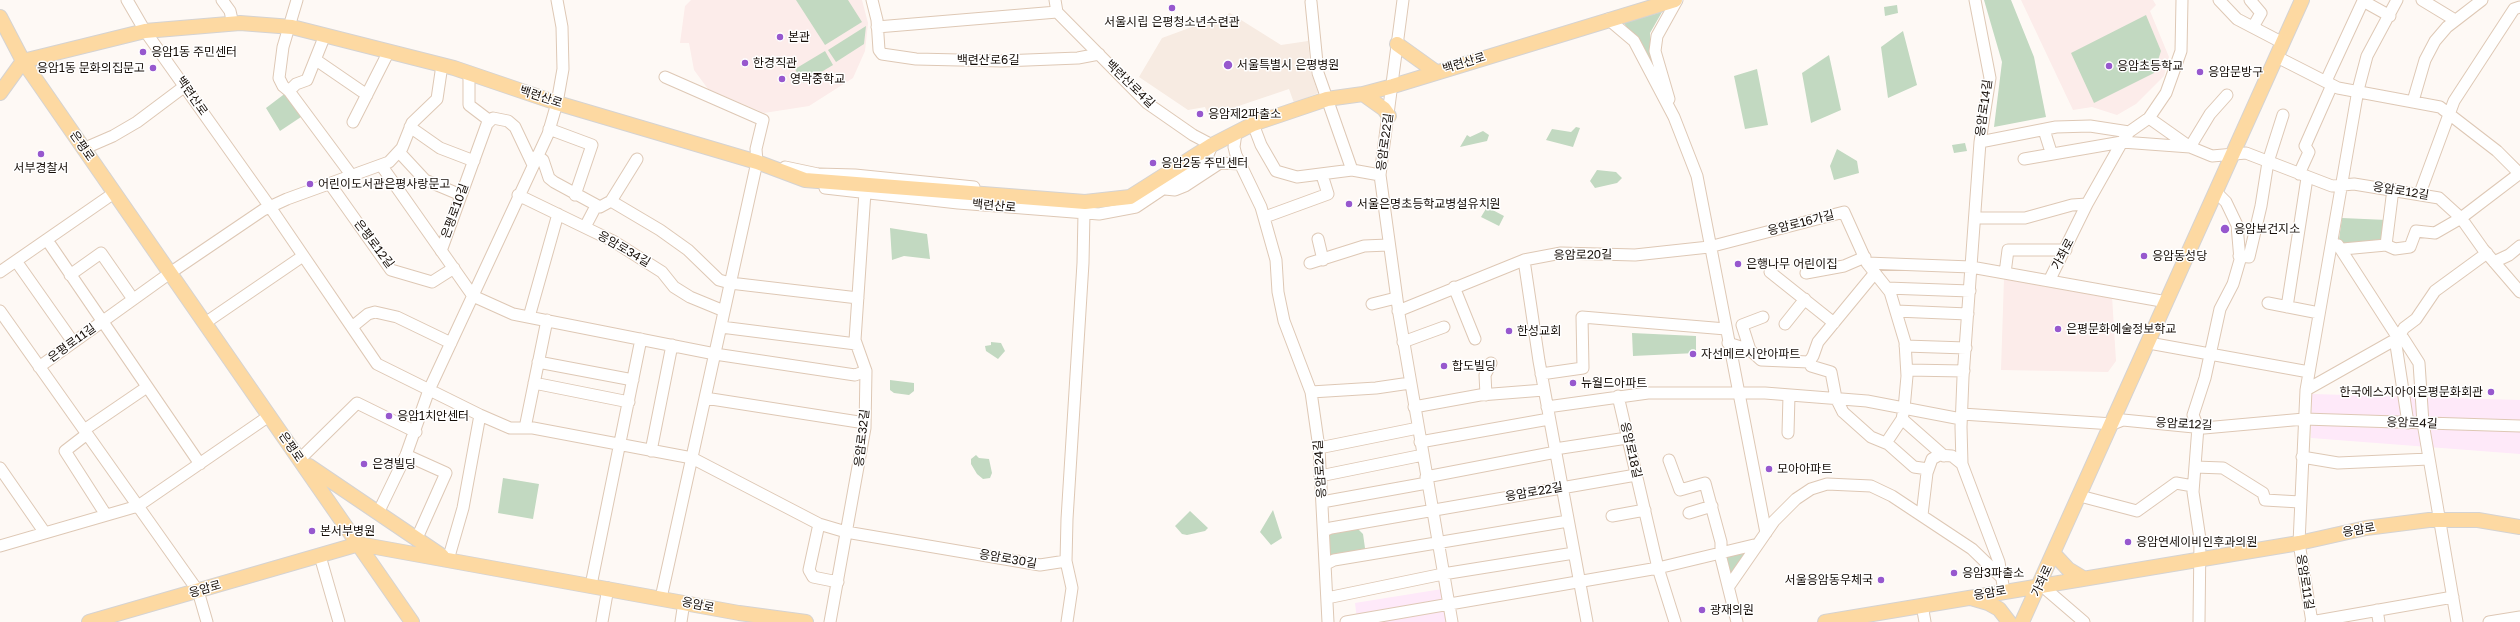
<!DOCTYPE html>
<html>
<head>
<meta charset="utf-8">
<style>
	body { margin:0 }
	canvas { display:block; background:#fef9f5 }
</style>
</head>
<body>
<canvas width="2520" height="622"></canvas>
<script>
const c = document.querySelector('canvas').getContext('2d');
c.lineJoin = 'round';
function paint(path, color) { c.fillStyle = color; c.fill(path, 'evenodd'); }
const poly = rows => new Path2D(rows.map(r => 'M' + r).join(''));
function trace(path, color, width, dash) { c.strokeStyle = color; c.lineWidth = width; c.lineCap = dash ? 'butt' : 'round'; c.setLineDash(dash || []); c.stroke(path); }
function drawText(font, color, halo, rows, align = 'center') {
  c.font = font + ' "Golos Text","Noto Sans KR",sans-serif'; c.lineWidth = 3; c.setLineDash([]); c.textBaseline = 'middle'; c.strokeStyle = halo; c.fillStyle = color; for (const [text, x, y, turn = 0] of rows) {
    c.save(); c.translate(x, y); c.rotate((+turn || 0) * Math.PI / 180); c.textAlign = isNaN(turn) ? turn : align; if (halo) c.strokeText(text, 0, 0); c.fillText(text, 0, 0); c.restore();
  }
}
paint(poly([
	[2312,394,2520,400,2520,454,2311,438],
	[1442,589,1447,622,1352,622,1357,620,1355,603]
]), '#fee9f9');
paint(poly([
	[1230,13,1281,45,1308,41,1311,73,1318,93,1294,103,1289,89,1209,116,1205,107,1188,110,1139,77,1162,38]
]), '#f7ebe2');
paint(poly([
	[691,0,862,0,868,23,865,51,853,78,809,106,764,113,708,89,694,70,689,43,680,43,685,6],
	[2021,0,2153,0,2156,5,2150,11,2169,57,2164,76,2136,104,2117,115,2092,107,2073,110],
	[2004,278,2112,296,2116,361,2108,372,2001,370]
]), '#fcecea');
paint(poly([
	[796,0,848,0,862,22,825,45],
	[1984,0,2011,0,2034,57,2046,117,1994,127,2002,62],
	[1897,5,1898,13,1885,16,1884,7],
	[1662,12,1650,33,1652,67,1624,23],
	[2146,15,2161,51,2154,73,2094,103,2071,53],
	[866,26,864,44,836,62,828,50],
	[1903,31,1917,85,1888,98,1881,47],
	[825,51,833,65,803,83,795,69],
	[1829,55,1841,110,1811,123,1802,73],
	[1757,69,1768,125,1745,129,1734,76],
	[287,92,304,115,280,131,266,108],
	[1576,127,1580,128,1573,147,1546,140,1552,129,1571,132],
	[1483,131,1489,135,1487,141,1460,147,1467,135,1470,137],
	[1965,143,1967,151,1954,153,1952,145],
	[1837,149,1857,161,1859,173,1834,180,1830,166],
	[1597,170,1616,172,1622,178,1617,183,1595,188,1590,181],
	[1487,207,1504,216,1499,226,1481,217],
	[2342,218,2387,220,2384,241,2345,244,2339,239],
	[890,228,927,234,930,259,904,256,892,260],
	[1632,333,1696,336,1696,353,1633,356],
	[991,342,1001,343,1005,351,998,359,986,351,985,346,991,345],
	[890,380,914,383,914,391,909,395,894,393,890,390],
	[976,455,979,458,989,459,992,473,990,478,983,479,977,474,971,464,971,459],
	[503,478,539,484,533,519,498,513],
	[1273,510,1282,538,1271,545,1260,532],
	[1190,511,1208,528,1205,531,1187,535,1182,534,1175,526],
	[1357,528,1363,534,1366,555,1331,559,1324,534],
	[1752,548,1730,580,1724,554]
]), '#c2d9c1');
const minor = poly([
	[127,0,145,31,270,207,377,364,480,415,510,428,533,428,692,458,819,524,846,532,1040,565,1066,561],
	[222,0,230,11,233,24],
	[297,0,283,47,279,78,283,86,289,91,352,176],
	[872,0,877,20,879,50,882,54,916,59,1002,61,1078,58,1099,54],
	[1403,0,1380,175,1399,314,1452,622],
	[1975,0,1990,78,1980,142,1963,377,1961,427,1962,464,1999,562,2004,591],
	[2219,0,2237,19,2283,43],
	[2250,0,2261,13,2253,27],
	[2422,0,2455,20],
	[1311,2,1318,73,1352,170],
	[1608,19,1634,41,1674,117,1697,176,1766,533],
	[877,27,1057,12],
	[2277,57,2338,88,2440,107,2497,151,2520,174],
	[316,60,367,95],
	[469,73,469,105,490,121],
	[2326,81,2363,1,2390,16],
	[289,91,296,84,307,80,325,35],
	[1669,99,1655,51,1657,36,1677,0],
	[2413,101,2425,60,2435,41,2447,27,2482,0],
	[2149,118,2190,147,2212,156,2246,153,2332,186,2354,184,2439,198,2461,218,2483,249,2520,292],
	[353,122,389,51],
	[1253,124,1261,145,1276,171,1297,177,1352,170,1380,175],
	[410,127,440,148,474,161],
	[549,129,592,145,575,195],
	[2044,130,2051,152],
	[1236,133,1234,147,1236,155,1261,207,1276,260,1278,292,1284,321,1311,392,1319,448,1328,622],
	[1980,142,2056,127,2090,126,2129,132],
	[83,149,113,136,137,122,185,86],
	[399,152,425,180,461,195],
	[537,156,543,160,549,178,554,182,600,207,611,201,637,159],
	[2024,159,2122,142,2190,147,2210,114,2227,95],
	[381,165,473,296,513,314,715,354,855,375,866,371],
	[785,167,818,174,855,175,974,187],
	[2299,174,2309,152,2305,146,2332,85],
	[330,184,391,270,432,282,454,268],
	[825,188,958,203,1099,214,1136,207,1206,160,1212,145,1193,135,1147,103,1057,12,1055,0],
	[1165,189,1175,190,1185,186,1220,163,1241,164],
	[2420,193,2454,101,2514,9,2520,7],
	[518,195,613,241,662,272,674,287,690,297,724,311],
	[611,201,660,230,688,250,719,280,730,283,858,298],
	[1265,217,1328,194,1322,175],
	[1975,218,2025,218,2072,205,2087,204],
	[585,227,596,206],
	[1318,239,1323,260],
	[47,240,200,464],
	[2338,245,2398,338],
	[2386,245,2393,189],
	[2343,249,2386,245,2395,249,2410,247,2416,231,2435,233,2461,218,2520,173],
	[441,251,487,124,493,118,508,121,515,127,533,165],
	[2239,256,2249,257,2261,206,2268,162,2283,115],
	[1524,260,1539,361,1587,622],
	[16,261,73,342],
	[2494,262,2509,255,2520,246],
	[1310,263,1364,246,1388,245],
	[1867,263,1971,267,2167,302],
	[0,272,114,193],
	[1770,272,1834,323],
	[1806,273,1844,266,1865,257],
	[2005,273,2008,250,2066,250],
	[70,275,101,253,133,299],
	[2049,281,2087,204,2122,142,2129,132,2149,118,2166,93,2181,51,2182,0],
	[1454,287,1475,339],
	[1887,288,1970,291],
	[2268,303,2319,313],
	[1372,304,1396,298],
	[2287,307,2307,178],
	[0,311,198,591,207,622],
	[1398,311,1524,260,1561,253,1635,255,1709,247,1844,212,1867,263,1890,292,1905,342,1907,376,1904,409,1902,419,1886,443],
	[1896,311,1968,314],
	[529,317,558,214],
	[205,323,303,256],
	[1785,324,1805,299],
	[352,327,368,314,375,312,397,317,451,343],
	[721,327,856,344],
	[2398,338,2403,338,2419,363,2423,423,2457,622],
	[2398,338,2396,345,2408,423],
	[1403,342,1444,327],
	[1728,343,1750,350,1761,360,1809,362],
	[2149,343,2309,372],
	[1905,346,1966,348],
	[1750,350,1742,325,1763,317],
	[538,362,633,380],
	[1809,362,1811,366,1831,372,1836,398,1843,412,1871,437,1888,444,1914,467,1928,469],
	[1809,362,1813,356,1818,342,1874,274],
	[39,367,170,273,263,210,287,199,389,162,402,148,412,123,437,99,442,65],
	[1907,370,1964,371],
	[1541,374,1583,368,1582,317,1726,329],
	[534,383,629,402],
	[2306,390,2398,338,2404,328,2416,319,2435,291,2487,253],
	[1311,392,1376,388,1410,383],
	[1486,395,1485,375,1491,363],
	[1618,396,1658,568,1675,622],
	[705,398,865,423],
	[1414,407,1480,395,1544,390],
	[1547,407,1648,393,1765,393,1867,401,1961,419],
	[1962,414,2113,424,2123,420,2204,428,2304,419,2520,426],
	[1902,419,1944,456],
	[525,428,547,320],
	[84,430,147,387],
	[1788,433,1789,395],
	[87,434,65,451,106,515],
	[1420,442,1549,419],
	[1319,448,1418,428],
	[1555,449,1627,438],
	[651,451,672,345],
	[406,455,446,473,417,538],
	[2302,457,2338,463,2429,459],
	[300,459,357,403,416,432],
	[1669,460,1680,490,1705,483,1721,542,1721,558,1737,622],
	[2195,467,2223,468,2263,493,2265,500,2300,502],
	[0,468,45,533],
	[1320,476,1423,455],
	[1426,477,1556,452],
	[2080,496,2137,511,2176,483,2193,486],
	[1322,502,1427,483],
	[378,513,406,455,429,390,548,134,557,103,563,69,562,27,557,0],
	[1689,513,1712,506],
	[1922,515,1927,473,1932,459,1939,455,1952,456,1962,464],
	[1612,516,1645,510],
	[819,524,809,570,813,577,838,582],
	[1324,531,1331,528,1636,475],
	[0,546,138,506,269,416],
	[320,556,339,622],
	[448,560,463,508,480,415],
	[1326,564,1334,560,1568,521],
	[591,585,641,339],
	[2041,585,2084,622],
	[1729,586,1774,521,1796,499,1811,489,1827,484,1871,486,1892,496,1972,549,2001,577],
	[661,598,757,162,756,149,763,120,665,77],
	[1327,598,1443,574,1574,553],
	[1922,605,1925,622],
	[2377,610,2379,622],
	[602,622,608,588],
	[681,622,684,602],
	[830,622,865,428,866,371,855,340,865,192],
	[1067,622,1072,588,1066,561,1067,519,1083,263,1084,213],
	[1346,622,1658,568,1758,544],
	[2199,622,2200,539,2193,492,2198,427,2193,415,2205,378,2220,309,2233,284,2240,260,2237,225,2226,202,2216,192],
	[2311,622,2453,597],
	[2312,622,2299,543,2306,390,2358,90,2367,56,2397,0],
	[2489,622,2520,617]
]);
const major = poly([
	[0,17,23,61,412,622],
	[1397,44,1436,72],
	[23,61,145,31,240,23,292,27,454,68,557,103,757,162,805,180,1085,202,1130,197,1212,145,1253,124,1327,99,1363,94,1393,86,1675,0],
	[0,93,23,61],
	[1363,94,1384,109,1389,116],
	[309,466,442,556],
	[2054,554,2068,569,2083,578],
	[1971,598,1988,603,1999,609,2009,622],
	[89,622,359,544,739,613,806,622],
	[1825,622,2299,543,2366,528,2429,520,2478,520,2520,527],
	[2022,622,2302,0]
]);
trace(minor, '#dec8b5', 13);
trace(major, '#d5d3d2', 16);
trace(minor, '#fff', 11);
trace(major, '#fdd9a2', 14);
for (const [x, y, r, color] of [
	[1172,8,4,"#9758ce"],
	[780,37,4,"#9758ce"],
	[143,52,4,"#9758ce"],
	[745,63,4,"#9758ce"],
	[1228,65,5,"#9758ce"],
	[2109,66,4,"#9758ce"],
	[153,68,4,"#9758ce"],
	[2200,72,4,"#9758ce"],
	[782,79,4,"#9758ce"],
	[1200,114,4,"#9758ce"],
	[41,154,4,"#9758ce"],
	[1153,163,4,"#9758ce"],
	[310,184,4,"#9758ce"],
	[1349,204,4,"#9758ce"],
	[2225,229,5,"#9758ce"],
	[2144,256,4,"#9758ce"],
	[1738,264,4,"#9758ce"],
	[2058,329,4,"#9758ce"],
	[1509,331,4,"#9758ce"],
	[1693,354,4,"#9758ce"],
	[1444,366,4,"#9758ce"],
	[1573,383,4,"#9758ce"],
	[2491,392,4,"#9758ce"],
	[389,416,4,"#9758ce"],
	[364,464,4,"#9758ce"],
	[1769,469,4,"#9758ce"],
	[312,531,4,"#9758ce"],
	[2128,542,4,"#9758ce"],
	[1954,573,4,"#9758ce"],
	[1881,580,4,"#9758ce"],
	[1702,610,4,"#9758ce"]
]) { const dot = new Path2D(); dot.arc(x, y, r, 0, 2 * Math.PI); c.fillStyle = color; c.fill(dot); trace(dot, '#fff', 1.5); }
drawText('12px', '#150d07', '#fff', [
	["서울시립 은평청소년수련관",1172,22,"center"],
	["본관",788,37],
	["응암1동 주민센터",151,52],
	["한경직관",753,63],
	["서울특별시 은평병원",1237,65],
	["응암초등학교",2117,66],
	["응암1동 문화의집문고",145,68,"right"],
	["응암문방구",2208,72],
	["영락중학교",790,79],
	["응암제2파출소",1208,114],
	["응암2동 주민센터",1161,163],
	["서부경찰서",41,168,"center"],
	["어린이도서관은평사랑문고",318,184],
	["서울은명초등학교병설유치원",1357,204],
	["응암보건지소",2234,229],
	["응암동성당",2152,256],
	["은행나무 어린이집",1746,264],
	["은평문화예술정보학교",2066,329],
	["한성교회",1517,331],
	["자선메르시안아파트",1701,354],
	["합도빌딩",1452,366],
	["뉴월드아파트",1581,383],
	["한국에스지아이은평문화회관",2483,392,"right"],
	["응암1치안센터",397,416],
	["은경빌딩",372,464],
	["모아아파트",1777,469],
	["본서부병원",320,531],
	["응암연세이비인후과의원",2136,542],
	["응암3파출소",1962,573],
	["서울응암동우체국",1873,580,"right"],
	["광재의원",1710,610]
], 'left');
drawText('12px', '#150d07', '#fff', [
	["백련산로6길",988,60],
	["백련산로",1464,63,-17],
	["백련산로4길",1130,84,44],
	["백련산로",192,96,55],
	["백련산로",541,97,18],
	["응암로14길",1984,108,-82],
	["응암로22길",1385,142,-82],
	["은평로",82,146,55],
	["응암로12길",2401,191,9],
	["백련산로",994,206,5],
	["은평로10길",455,211,-70],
	["응암로16가길",1801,223,-14],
	["은평로12길",374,244,53],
	["응암로34길",624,249,30],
	["가좌로",2063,254,-62],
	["응암로20길",1583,255,-1],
	["은평로11길",72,343,-36],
	["응암로4길",2412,423,2],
	["응암로12길",2184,424,3],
	["응암로32길",862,438,-84],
	["은평로",291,447,55],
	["응암로18길",1631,450,77],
	["응암로24길",1320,469,-94],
	["응암로22길",1534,492,-10],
	["응암로",2359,530,-10],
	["응암로30길",1008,559,10],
	["가좌로",2042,581,-65],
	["응암로11길",2305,582,81],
	["응암로",205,589,-16],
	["응암로",1990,593,-10],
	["응암로",698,605,12]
]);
</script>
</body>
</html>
